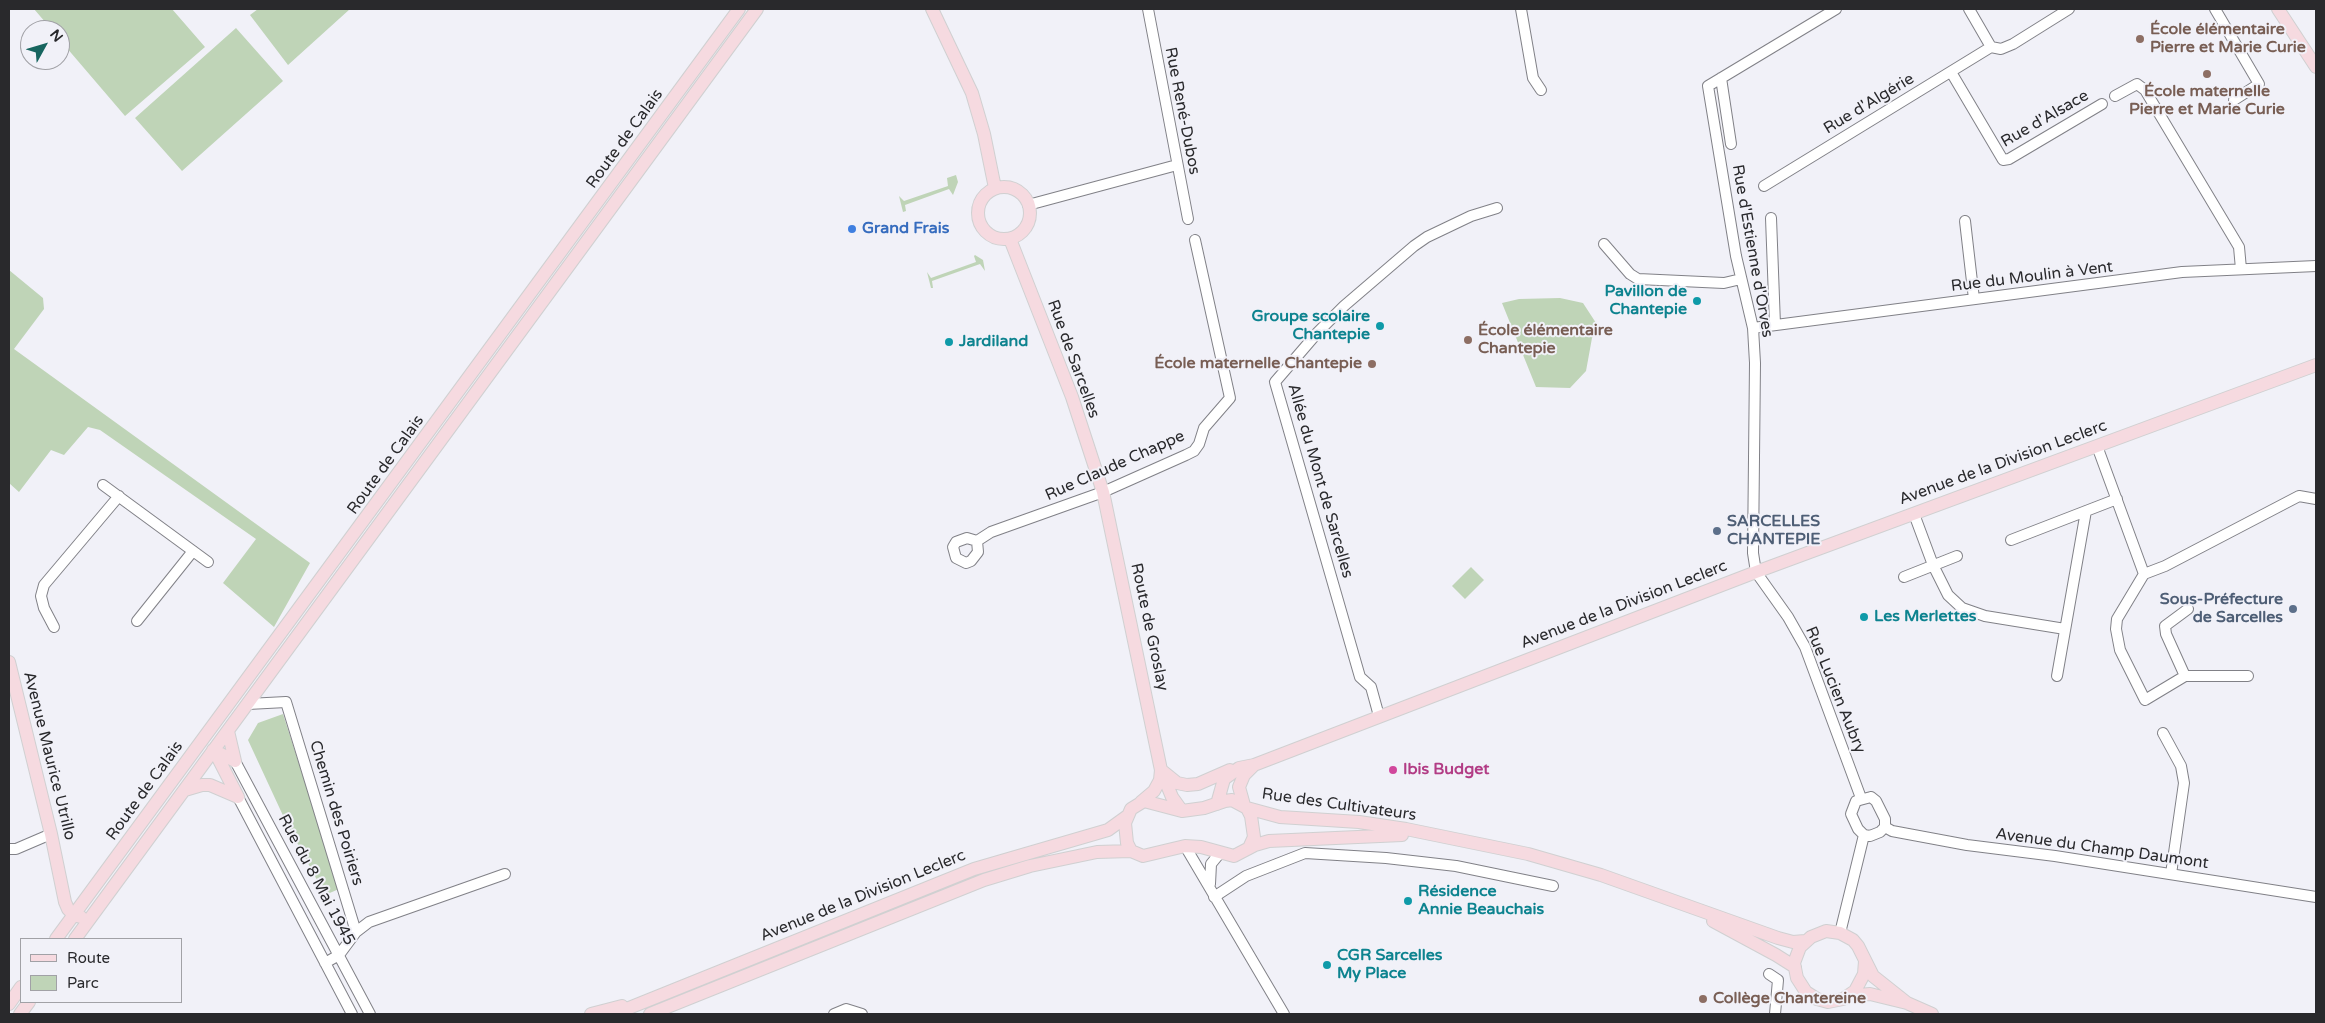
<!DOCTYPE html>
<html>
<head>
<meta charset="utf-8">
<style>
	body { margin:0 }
	#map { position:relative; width:2325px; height:1023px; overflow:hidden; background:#f1f1f8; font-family:"Varela Round",sans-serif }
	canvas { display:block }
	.frame { position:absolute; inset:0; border:10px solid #29292c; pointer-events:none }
	.legend { position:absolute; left:20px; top:938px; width:162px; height:65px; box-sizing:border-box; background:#f1f1f8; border:1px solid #a1a1a6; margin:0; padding:6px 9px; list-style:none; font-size:15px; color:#29292c }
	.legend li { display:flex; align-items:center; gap:10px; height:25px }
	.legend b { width:25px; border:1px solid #a1a1a6 }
	.north { position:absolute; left:20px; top:20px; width:50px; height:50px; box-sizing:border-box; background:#f1f1f8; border:1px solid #a1a1a6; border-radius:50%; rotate:51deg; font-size:14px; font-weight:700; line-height:20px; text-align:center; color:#29292c }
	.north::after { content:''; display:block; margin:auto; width:18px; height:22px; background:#17655f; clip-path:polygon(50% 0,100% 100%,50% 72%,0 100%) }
</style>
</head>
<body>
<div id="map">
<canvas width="2325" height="1023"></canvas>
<div class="frame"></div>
<ul class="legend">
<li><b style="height:6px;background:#f6dae0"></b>Route</li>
<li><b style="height:14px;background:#bfd4b7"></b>Parc</li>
</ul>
<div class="north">N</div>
</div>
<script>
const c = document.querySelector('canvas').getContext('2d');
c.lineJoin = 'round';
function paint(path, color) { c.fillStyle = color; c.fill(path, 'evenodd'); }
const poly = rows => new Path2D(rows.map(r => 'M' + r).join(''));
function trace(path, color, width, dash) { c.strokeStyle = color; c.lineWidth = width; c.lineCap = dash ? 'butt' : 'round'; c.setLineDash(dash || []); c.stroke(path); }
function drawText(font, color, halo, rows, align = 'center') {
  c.font = font + ' "Varela Round",sans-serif'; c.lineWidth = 4; c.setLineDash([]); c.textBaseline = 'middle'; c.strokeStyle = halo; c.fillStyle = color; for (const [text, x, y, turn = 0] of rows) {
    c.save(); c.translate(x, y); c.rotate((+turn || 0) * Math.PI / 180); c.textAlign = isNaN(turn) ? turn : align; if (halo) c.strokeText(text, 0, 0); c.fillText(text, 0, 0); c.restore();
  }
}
paint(poly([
	[34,9,172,9,205,47,125,116,60,40,60,30,52,30],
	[258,9,350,9,288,65,250,15],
	[236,28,283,81,182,171,135,118],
	[956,175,958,182,953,195,949,189,905,205,906,211,903,212,899,196,904,201,948,186,947,178],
	[975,255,983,260,985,271,980,264,932,281,933,288,931,288,927,272,931,278,976,262,974,256],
	[9,270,43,298,44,309,14,349,310,563,274,627,223,583,256,539,100,430,88,427,64,455,51,450,19,492,9,483],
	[1560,298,1583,303,1598,326,1592,338,1586,371,1570,388,1536,387,1502,303,1519,299],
	[1471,567,1484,580,1465,599,1452,586],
	[283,714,339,889,325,895,286,822,248,740,258,723]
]), '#bfd4b7');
const minor = poly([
	[1148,9,1188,219],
	[1521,9,1533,78,1541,90],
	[1836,9,1708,86,1736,256,1753,328,1755,363,1753,553,1756,572,1788,617,1805,647,1861,798],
	[1969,9,1991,47],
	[2215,9,2259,84,2234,100],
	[1991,47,2001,49,2013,44,2069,9],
	[1951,72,2003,160,2009,159,2102,104],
	[1721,78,1731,144],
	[2115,96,2137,84,2145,90,2239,247,2241,269],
	[1764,186,1991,47],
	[1028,205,1177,165],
	[1771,218,1775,325],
	[1965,221,1974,299],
	[1604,244,1630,274,1638,279,1724,283,1741,279],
	[1753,328,2182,272,2316,266],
	[2097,446,2144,574],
	[103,485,208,562],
	[1914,514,1933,565,1948,595,1962,608,1985,616,2065,629],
	[2011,540,2117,499],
	[977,541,967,538,956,542,953,547,956,558,966,563,971,561,978,552,977,541,991,532,1103,492,1186,455,1194,451,1199,444,1204,428,1230,398,1195,240],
	[2144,574,2117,619,2116,629,2120,650,2145,700,2185,676,2248,676],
	[2144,574,2165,566,2299,496,2316,499],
	[1904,577,1957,556],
	[137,621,193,551],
	[54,627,44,608,41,596,44,585,119,496],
	[2057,676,2086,511],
	[2185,676,2166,634,2165,626,2188,609],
	[248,704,286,702,356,932],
	[1379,716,1371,687,1360,677,1275,382,1318,332,1344,306,1414,246,1427,237,1471,216,1497,208],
	[2163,733,2181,766,2184,783,2171,874],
	[235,761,370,1014],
	[238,797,352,1014],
	[1871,797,1876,801,1885,819,1885,827,1880,832,1870,836,1864,835,1858,829,1851,814,1856,801,1871,797],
	[1885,827,1892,831,1967,845,2055,856,2316,897],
	[1185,846,1284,1014],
	[9,849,16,849,51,834],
	[1210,884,1211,864,1220,853],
	[1214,897,1246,876,1305,853,1386,858,1456,866,1553,886],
	[1840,933,1864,835],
	[325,963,339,955,356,932,369,922,505,874],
	[1769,974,1778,980,1775,1014],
	[834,1014,846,1009,862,1014]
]);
const major = poly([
	[932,9,972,93,984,134,995,188],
	[2278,9,2316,67],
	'978 213a26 26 0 1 1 52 0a26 26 0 1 1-52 0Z',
	[1010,239,1072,397,1103,492,1161,770,1172,797,1182,811],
	[9,662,51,834,65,902,68,909,74,915,81,917],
	[228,731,235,761],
	[213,750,235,761],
	[214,750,238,797],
	[1161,770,1177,783,1187,785,1198,784,1230,770],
	[185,790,202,785,210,785,238,797],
	[1141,802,1154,791,1160,780,1161,770],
	[1217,804,1224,779,1239,768,1254,765,1756,572,2316,365],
	[1244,805,1239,787,1244,775,1254,765],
	[1247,808,1280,817,1359,822,1406,829,1528,854,1601,875,1778,938,1793,942,1805,941],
	[1249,848,1254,837,1251,816,1247,808,1232,800,1225,801,1204,808,1182,811,1144,801,1131,809,1125,823,1127,843,1131,851,1143,856,1185,846,1201,847,1234,856,1255,845,1269,841,1402,835],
	[1713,921,1776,955,1795,967],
	[56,939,739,9],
	[75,939,757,9],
	[1865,961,1864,974,1855,991,1843,999,1828,1002,1817,999,1806,992,1797,978,1794,963,1800,947,1811,937,1826,931,1840,933,1853,940,1858,946,1873,976,1907,1003],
	[1849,996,1870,994,1907,1003,1932,1014],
	[9,1004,21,987],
	[20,1014,29,1002],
	[591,1014,622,1006],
	[614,1014,974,869,1108,830,1126,817],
	[650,1014,984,880,1030,866,1097,852,1131,851]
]);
trace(minor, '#818187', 12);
trace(major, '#d0d0d1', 14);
trace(minor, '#fff', 10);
trace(major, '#f6dae0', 12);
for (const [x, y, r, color] of [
	[2140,39,5,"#8d6e63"],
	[2207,74,5,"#8d6e63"],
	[852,229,5,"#3f7fe0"],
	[1697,301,5,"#0f9aa8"],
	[1380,326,5,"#0f9aa8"],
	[1468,340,5,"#8d6e63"],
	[949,342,5,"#0f9aa8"],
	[1372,364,5,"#8d6e63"],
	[1717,531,5,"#5c6f8a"],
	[2293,609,5,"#5c6f8a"],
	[1864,617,5,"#0f9aa8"],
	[1393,770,5,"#d1479c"],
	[1408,901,5,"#0f9aa8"],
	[1327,965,5,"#0f9aa8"],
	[1703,999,5,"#8d6e63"]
]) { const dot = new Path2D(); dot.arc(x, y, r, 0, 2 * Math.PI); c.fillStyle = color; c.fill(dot); trace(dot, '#f1f1f8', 2); }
drawText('bold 16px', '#785e54', '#f1f1f8', [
	["École élémentaire",2150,30],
	["Pierre et Marie Curie",2150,48],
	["École maternelle",2207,92,"center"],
	["Pierre et Marie Curie",2207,110,"center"],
	["École élémentaire",1478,331],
	["Chantepie",1478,349],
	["École maternelle Chantepie",1362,364,"right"],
	["Collège Chantereine",1713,999]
], 'left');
drawText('16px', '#29292c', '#f1f1f8', [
	["Rue d'Algérie",1869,104,-31],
	["Rue René-Dubos",1182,111,79],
	["Rue d'Alsace",2045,119,-30],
	["Route de Calais",625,139,-54],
	["Rue d'Estienne d'Orves",1752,251,80],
	["Rue du Moulin à Vent",2032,277,-7],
	["Rue de Sarcelles",1073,359,70],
	["Avenue de la Division Leclerc",2003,463,-20],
	["Route de Calais",386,465,-54],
	["Rue Claude Chappe",1115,466,-24],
	["Allée du Mont de Sarcelles",1320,481,74],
	["Avenue de la Division Leclerc",1624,605,-21],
	["Route de Groslay",1149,627,78],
	["Rue Lucien Aubry",1835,690,68],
	["Avenue Maurice Utrillo",49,756,76],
	["Route de Calais",145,791,-54],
	["Rue des Cultivateurs",1339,805,8],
	["Chemin des Poiriers",336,813,73],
	["Avenue du Champ Daumont",2102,849,8],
	["Rue du 8 Mai 1945",316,880,62],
	["Avenue de la Division Leclerc",863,896,-22]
]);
drawText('bold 16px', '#366cbe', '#f1f1f8', [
	["Grand Frais",862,229]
], 'left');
drawText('bold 16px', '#0d838f', '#f1f1f8', [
	["Pavillon de",1687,292,"right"],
	["Chantepie",1687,310,"right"],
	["Groupe scolaire",1370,317,"right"],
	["Chantepie",1370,335,"right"],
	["Jardiland",959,342],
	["Les Merlettes",1874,617],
	["Résidence",1418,892],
	["Annie Beauchais",1418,910],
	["CGR Sarcelles",1337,956],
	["My Place",1337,974]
], 'left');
drawText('bold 16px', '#4e5e75', '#f1f1f8', [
	["SARCELLES",1727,522],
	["CHANTEPIE",1727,540],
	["Sous-Préfecture",2283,600,"right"],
	["de Sarcelles",2283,618,"right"]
], 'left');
drawText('bold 16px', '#b23c85', '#f1f1f8', [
	["Ibis Budget",1403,770]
], 'left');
</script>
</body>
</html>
